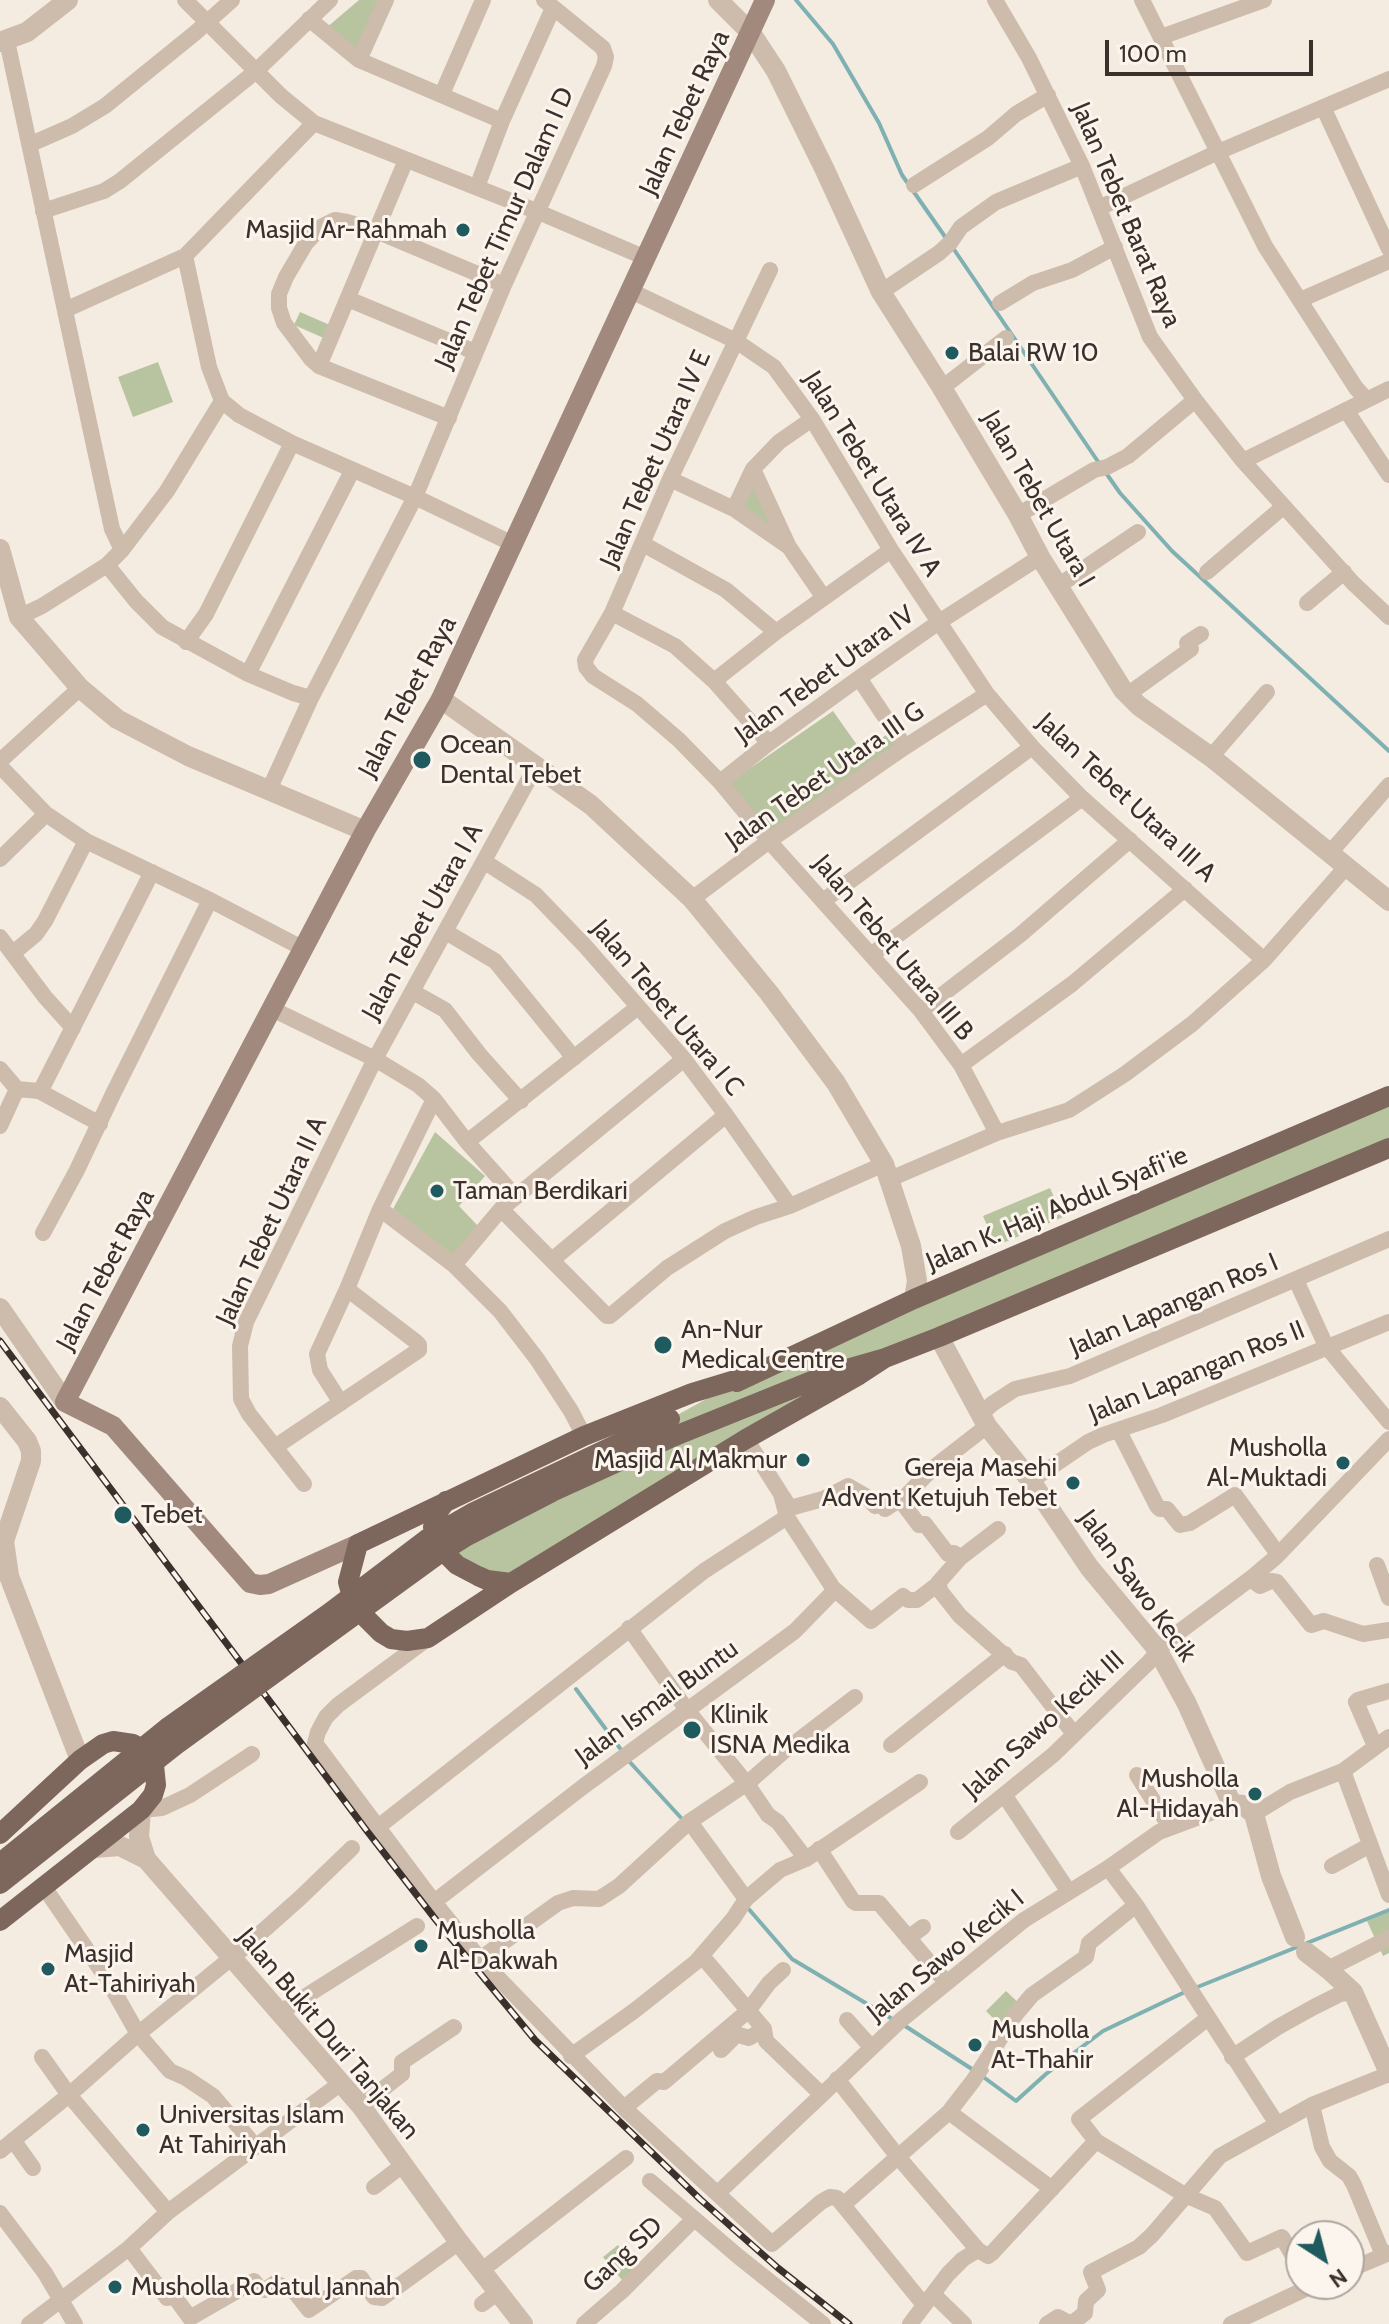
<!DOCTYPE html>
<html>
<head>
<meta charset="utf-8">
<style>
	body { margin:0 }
	#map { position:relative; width:1389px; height:2324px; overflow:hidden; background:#f4ebe1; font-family:Cabin,sans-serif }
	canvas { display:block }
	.north { position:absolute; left:1285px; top:2220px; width:80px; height:80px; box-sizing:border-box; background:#fbf5ee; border:2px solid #aea6a0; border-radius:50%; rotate:144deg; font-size:22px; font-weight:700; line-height:32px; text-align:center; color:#3b302b }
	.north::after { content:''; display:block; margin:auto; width:28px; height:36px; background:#1f5a5e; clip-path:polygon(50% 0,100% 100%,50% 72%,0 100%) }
	.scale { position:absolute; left:1105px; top:40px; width:208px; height:36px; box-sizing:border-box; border:4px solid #3b302b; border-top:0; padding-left:10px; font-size:24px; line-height:28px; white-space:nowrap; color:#3b302b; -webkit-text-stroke:6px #fbf5ee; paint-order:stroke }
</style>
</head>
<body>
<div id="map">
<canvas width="1389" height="2324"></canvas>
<div class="north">N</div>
<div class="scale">100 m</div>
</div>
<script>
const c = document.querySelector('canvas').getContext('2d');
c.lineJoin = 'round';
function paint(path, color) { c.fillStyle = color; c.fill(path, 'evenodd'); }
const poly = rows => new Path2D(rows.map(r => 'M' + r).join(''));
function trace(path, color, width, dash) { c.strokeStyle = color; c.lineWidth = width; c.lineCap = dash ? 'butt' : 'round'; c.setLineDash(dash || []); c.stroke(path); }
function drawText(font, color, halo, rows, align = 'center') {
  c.font = font + ' Cabin,sans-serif'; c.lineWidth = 6; c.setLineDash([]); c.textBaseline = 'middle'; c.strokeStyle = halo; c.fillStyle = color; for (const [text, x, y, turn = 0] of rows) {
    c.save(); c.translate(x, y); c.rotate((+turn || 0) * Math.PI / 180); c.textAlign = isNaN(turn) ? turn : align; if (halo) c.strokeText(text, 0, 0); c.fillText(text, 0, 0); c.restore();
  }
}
paint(poly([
	[359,0,381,0,356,50,325,29],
	[300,312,332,326,326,339,294,325],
	[158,362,173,402,133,417,118,377],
	[753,476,779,534,741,505],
	[833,711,862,752,889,733,899,747,768,837,730,782],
	[1389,1096,1389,1148,885,1358,511,1583,448,1558,670,1419,748,1376],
	[435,1132,485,1176,459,1206,478,1226,454,1256,393,1209],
	[1050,1188,1063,1217,996,1246,983,1216],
	[1389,1912,1389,1953,1383,1956,1367,1921],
	[1006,1991,1028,2012,1008,2033,986,2011],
	[618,2245,637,2268,622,2280,603,2257]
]), '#b8c4a0');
trace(poly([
	[796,0,833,44,879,123,902,175,948,241],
	[953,248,1101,466],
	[1106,473,1120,493,1172,551,1389,751],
	[576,1689,622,1751],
	[627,1759,683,1820],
	[747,1907,792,1959,894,2020],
	[1195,1988,1389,1910],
	[902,2024,975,2071],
	[982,2076,1016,2101,1046,2074,1103,2031,1187,1991]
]), '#7fb0b2', 4);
trace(poly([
	[185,0,281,96,314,123,536,211,646,258],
	[995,0,1029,58,1082,166,1150,337,1195,400,1243,461,1353,583,1389,617],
	[1142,0,1265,246,1356,388,1367,400],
	[309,19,359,60,502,121],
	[1161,37,1264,0],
	[7,41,112,529,122,550],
	[359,60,386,0],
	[442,94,483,0],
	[1323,107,1389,249],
	[31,144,72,126,105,106,195,33,232,0],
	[914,185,988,138,1016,114,1048,95],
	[477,187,502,121,553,8],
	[1099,208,1218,152,1389,79],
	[43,211,104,191,120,181,255,72,330,0],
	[185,256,209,367,222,401,239,415,292,443,415,497,513,544],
	[770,270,670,479,612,613,585,660,586,667,593,676,637,704,679,740,720,782,769,841,921,1011,961,1065,997,1133],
	[631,291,736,341,774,367,812,419,891,550,987,694,1032,747,1082,798,1264,960],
	[881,292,939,253,950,243,961,227,996,202,1082,166],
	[348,299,475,352],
	[1300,300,1389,261],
	[1000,303,1033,283,1072,270,1115,247],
	[65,310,185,256,314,123],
	[319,366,406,160],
	[942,388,1006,338],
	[1346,410,1389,475],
	[449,418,319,366,311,359,284,323,279,308,279,294,286,277,306,243,321,227,335,220,347,222,376,231,504,285],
	[1243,461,1389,389],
	[670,479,734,509,789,547,824,598],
	[734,509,753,469],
	[1018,515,1094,470,1107,467,1128,456,1195,400],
	[643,544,726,590,776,632],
	[788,545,753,469,779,442,812,419],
	[107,565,136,601,162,627,248,674,293,693,311,698],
	[1207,572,1283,507],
	[1058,586,1138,532],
	[1307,603,1344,572],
	[612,613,675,646,714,681,769,743],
	[19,617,42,606,107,565,122,550,167,491,222,401],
	[186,642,206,614,292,443],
	[248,674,352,471],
	[859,678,905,747],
	[714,681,776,632,891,550],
	[1127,695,1191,649,1187,643,1201,634],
	[1211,757,1267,692],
	[0,761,80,688],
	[0,766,46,814,86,841,210,900,304,949],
	[720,782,769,743,859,678,939,622,1040,557],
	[269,790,311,698,415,497,504,285,604,66,606,57,603,48,544,0],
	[1329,854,1389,785],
	[0,859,46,814],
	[485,862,536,895,586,947,684,1059,726,1115,790,1206],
	[692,899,769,841,905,747,987,694],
	[823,901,1032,747],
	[446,932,495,961,574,1058],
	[0,937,45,997,73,1028],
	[13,953,36,934,45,921,86,841],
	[871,955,1082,798],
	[413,992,445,1010,479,1054,521,1101],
	[272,1009,375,1059,418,1085,434,1099,467,1142,516,1197],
	[921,1011,1020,935,1130,840],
	[961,1065,1072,984,1185,889],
	[0,1069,17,1089],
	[17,1089,39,1091,43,1086,152,872],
	[39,1091,100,1124],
	[0,1126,17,1089],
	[467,1142,638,1007],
	[890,1179,997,1133,1069,1110,1125,1074,1192,1024,1264,960,1346,867],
	[380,1209,454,1265,500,1311,537,1359,571,1411,584,1436],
	[501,1209,607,1316,610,1316,667,1268,725,1231,756,1217,790,1206,884,1164],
	[43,1233,77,1170,113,1094,210,900],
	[552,1260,726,1115],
	[454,1265,501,1209,684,1059],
	[1296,1280,1326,1346,1389,1422],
	[341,1403,320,1370,317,1354,347,1289,380,1209,434,1099],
	[980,1415,992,1404,1015,1389,1070,1376,1389,1239],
	[987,1426,933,1468,901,1501,919,1525,925,1524,948,1554,954,1553,960,1558,938,1583,941,1592,960,1616,1012,1662,1021,1665,1074,1734],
	[1119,1431,1157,1506,1160,1509,1167,1509,1180,1525,1190,1523,1235,1495,1278,1554],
	[275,1447,419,1350,419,1345,415,1341,347,1289],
	[1031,1481,1088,1442,1103,1435,1162,1415,1389,1322],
	[304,1484,249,1414,241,1399,240,1346,246,1322,375,1059,536,766],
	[783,1497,790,1508,823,1499,848,1486,867,1497,875,1506,881,1503,885,1509,899,1500,901,1501],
	[787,1517,833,1588,871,1621,903,1596,908,1600,917,1600,938,1584],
	[960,1558,998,1529],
	[1377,1565,1389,1598],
	[1250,1579,1260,1586,1271,1581,1277,1582,1311,1625,1324,1621,1363,1634,1389,1630],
	[629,1628,687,1710,747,1784,768,1815,778,1822,806,1859],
	[427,1639,338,1705,326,1717,318,1732,315,1743,434,1902,480,1959,624,2108,772,2244,821,2202,830,2197,837,2198,843,2205,949,2112,973,2081,1016,2014,1032,1995,1086,1957,1089,1943,1136,1905],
	[891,1745,1005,1654],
	[1375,1746,1356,1702,1358,1700,1389,1691],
	[1343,1771,1389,1895],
	[1137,1775,1170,1827],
	[1005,1796,1069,1892],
	[141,1810,162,1808,190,1795,252,1754],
	[1254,1814,1290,1792,1343,1771,1389,1737],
	[690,1822,746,1899],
	[378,1827,704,1571,787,1517,781,1494,746,1439],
	[958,1832,1053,1755,1149,1662,1167,1641,1250,1579,1276,1557,1389,1439],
	[819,1849,853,1901,856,1903,879,1903,946,1982],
	[1332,1866,1370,1845],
	[1108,1868,1136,1905,1277,2124],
	[44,1887,107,1979,138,2034,170,2071,186,2078,213,2096,255,2146],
	[434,1902,584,1786,795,1631,835,1590],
	[908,1938,923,1927],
	[702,1956,764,2029,766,2041,821,2094],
	[480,1959,558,1903,573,1898,599,1899,619,1886,689,1822,750,1781,783,1752,855,1697],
	[1328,1969,1389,1938],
	[279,2013,417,1926],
	[1208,2018,1079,2119,1096,2141,1185,2195,1215,2208,1247,2253,1282,2237,1301,2270],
	[847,2020,871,2047],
	[721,2050,735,2036,739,2035,749,2038,764,2029],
	[571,2056,634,2011,696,1962,733,1919,746,1899,780,1870,806,1859,920,1782],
	[42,2057,69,2095,168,2212],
	[1232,2057,1278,2027,1314,2007,1340,1994,1353,1992],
	[837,2079,899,2158,978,2250],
	[1312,2105,1322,2147,1330,2161,1349,2176,1354,2185,1383,2255],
	[361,2106,402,2074,402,2062,454,2027],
	[624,2108,657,2081,664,2082,748,2011,769,1983,783,1970],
	[949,2112,1052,2189],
	[13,2140,33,2168],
	[0,2151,69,2095,138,2034,246,1946,300,1898,352,1848],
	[650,2181,739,2257,823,2324],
	[374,2187,403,2165],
	[719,2192,901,2020,1024,1920,1108,1868,1159,1832,1234,1804],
	[843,2205,924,2305],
	[0,2213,45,2273,75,2324],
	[129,2248,167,2298,174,2296,190,2318,254,2281,260,2289,265,2290,275,2283,294,2291,309,2310,356,2278,361,2278,374,2297,382,2298,459,2242],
	[482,2270,626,2158],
	[1349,2270,1389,2253],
	[933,2294,964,2324],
	[482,2304,498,2292],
	[29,2324,129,2248,168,2212,341,2083],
	[584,2324,622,2291,694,2219],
	[910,2324,948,2274,963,2259,978,2250,988,2256,992,2253,1096,2141],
	[1047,2324,1058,2317,1071,2324,1085,2313,1086,2301,1098,2290,1091,2272,1139,2247,1152,2235,1220,2156,1312,2105,1389,2074],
	[1231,2324,1316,2284]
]), '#cdbbac', 16);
trace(poly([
	[718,0,751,33,776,71,824,168,881,292,942,388,1018,515,1040,557,1123,690,1139,706,1211,757,1389,901],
	[0,42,27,32,68,0],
	[0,549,19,617,80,688,117,719,188,756,365,831],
	[441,699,591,805,692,899,769,993,836,1083,884,1164,911,1246,917,1281,914,1299],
	[0,1308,65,1402],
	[939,1337,987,1426,1031,1481,1089,1567,1157,1649,1187,1704,1230,1800,1234,1804,1243,1805,1254,1814,1271,1876,1295,1937],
	[0,1407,27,1441,31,1451,31,1461,4,1541,9,1576,80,1760],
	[141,1810,139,1837,146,1859],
	[94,1848,120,1846,146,1859,361,2106,459,2242,523,2324],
	[1306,1952,1328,1969,1353,1992,1389,2073]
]), '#cdbbac', 20);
trace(poly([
	[358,1544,269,1584,260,1585,250,1583,113,1426,65,1402,365,831,441,699,765,0]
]), '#a18a7d', 20);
trace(poly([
	[748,1376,692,1393,584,1436,358,1544,348,1582,355,1607,381,1633,391,1639,407,1641,428,1638,511,1583,746,1439,859,1375,885,1358],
	[737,1382,914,1299,1389,1096],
	[675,1436,829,1374,885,1358,939,1337,1389,1148],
	[446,1501,440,1509,433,1527,440,1548,457,1565,478,1576,487,1580,511,1583],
	[0,1834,80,1760,103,1744,113,1741,133,1744,142,1749,154,1765,156,1785,153,1795,141,1810,0,1921]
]), '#7d675c', 20);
const rail = poly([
	[0,1341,367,1831,436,1920,535,2040,701,2200,778,2268,849,2324]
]);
trace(rail, '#3b302b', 7);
trace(rail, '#fbf5ee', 4, [12]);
trace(poly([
	[0,1863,167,1728,328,1614,427,1539,474,1512,670,1419],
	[0,1884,176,1745,443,1551,467,1536,552,1492,675,1436]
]), '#7d675c', 20);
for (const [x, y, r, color] of [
	[463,230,8,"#1f5a5e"],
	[952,353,8,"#1f5a5e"],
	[422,760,10,"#1f5a5e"],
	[437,1191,8,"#1f5a5e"],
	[663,1345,10,"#1f5a5e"],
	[803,1460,8,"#1f5a5e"],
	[1343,1463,8,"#1f5a5e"],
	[1073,1483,8,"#1f5a5e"],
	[123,1515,10,"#1f5a5e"],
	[692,1730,10,"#1f5a5e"],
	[1255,1794,8,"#1f5a5e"],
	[421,1946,8,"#1f5a5e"],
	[48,1969,8,"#1f5a5e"],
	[975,2045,8,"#1f5a5e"],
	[143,2130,8,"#1f5a5e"],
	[115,2287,8,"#1f5a5e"]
]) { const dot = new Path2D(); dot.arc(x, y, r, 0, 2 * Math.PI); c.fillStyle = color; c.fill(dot); trace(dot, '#fbf5ee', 3); }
drawText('26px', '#3b302b', '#fbf5ee', [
	["Jalan Tebet Raya",685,113,-65],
	["Jalan Tebet Barat Raya",1126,215,67],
	["Jalan Tebet Timur Dalam I D",505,228,-66],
	["Jalan Tebet Utara IV E",656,459,-66],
	["Jalan Tebet Utara IV A",872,474,58],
	["Jalan Tebet Utara I",1038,499,60],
	["Jalan Tebet Utara IV",825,675,-36],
	["Jalan Tebet Raya",408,697,-62],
	["Jalan Tebet Utara III G",825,776,-35],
	["Jalan Tebet Utara III A",1126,798,43],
	["Jalan Tebet Utara I A",423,922,-61],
	["Jalan Tebet Utara III B",893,948,50],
	["Jalan Tebet Utara I C",667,1008,50],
	["Jalan K. Haji Abdul Syafi'ie",1057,1209,-23],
	["Jalan Tebet Utara II A",272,1221,-65],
	["Jalan Tebet Raya",106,1270,-62],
	["Jalan Lapangan Ros I",1174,1305,-23],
	["Jalan Lapangan Ros II",1197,1372,-22],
	["Jalan Sawo Kecik",1137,1586,54],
	["Jalan Ismail Buntu",657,1703,-36],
	["Jalan Sawo Kecik III",1044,1725,-42],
	["Jalan Sawo Kecik I",946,1956,-39],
	["Jalan Bukit Duri Tanjakan",328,2034,50],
	["Gang SD",623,2255,-43]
]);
drawText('26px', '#3b302b', '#fbf5ee', [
	["Masjid Ar-Rahmah",447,230,"right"],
	["Balai RW 10",968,353],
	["Ocean",440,745],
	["Dental Tebet",440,775],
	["Taman Berdikari",453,1191],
	["An-Nur",681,1330],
	["Medical Centre",681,1360],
	["Musholla",1327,1448,"right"],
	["Al-Muktadi",1327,1478,"right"],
	["Masjid Al Makmur",787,1460,"right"],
	["Gereja Masehi",1057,1468,"right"],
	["Advent Ketujuh Tebet",1057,1498,"right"],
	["Tebet",141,1515],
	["Klinik",710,1715],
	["ISNA Medika",710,1745],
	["Musholla",1239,1779,"right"],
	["Al-Hidayah",1239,1809,"right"],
	["Musholla",437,1931],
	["Al-Dakwah",437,1961],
	["Masjid",64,1954],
	["At-Tahiriyah",64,1984],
	["Musholla",991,2030],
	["At-Thahir",991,2060],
	["Universitas Islam",159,2115],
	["At Tahiriyah",159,2145],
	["Musholla Rodatul Jannah",131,2287]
], 'left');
</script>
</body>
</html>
